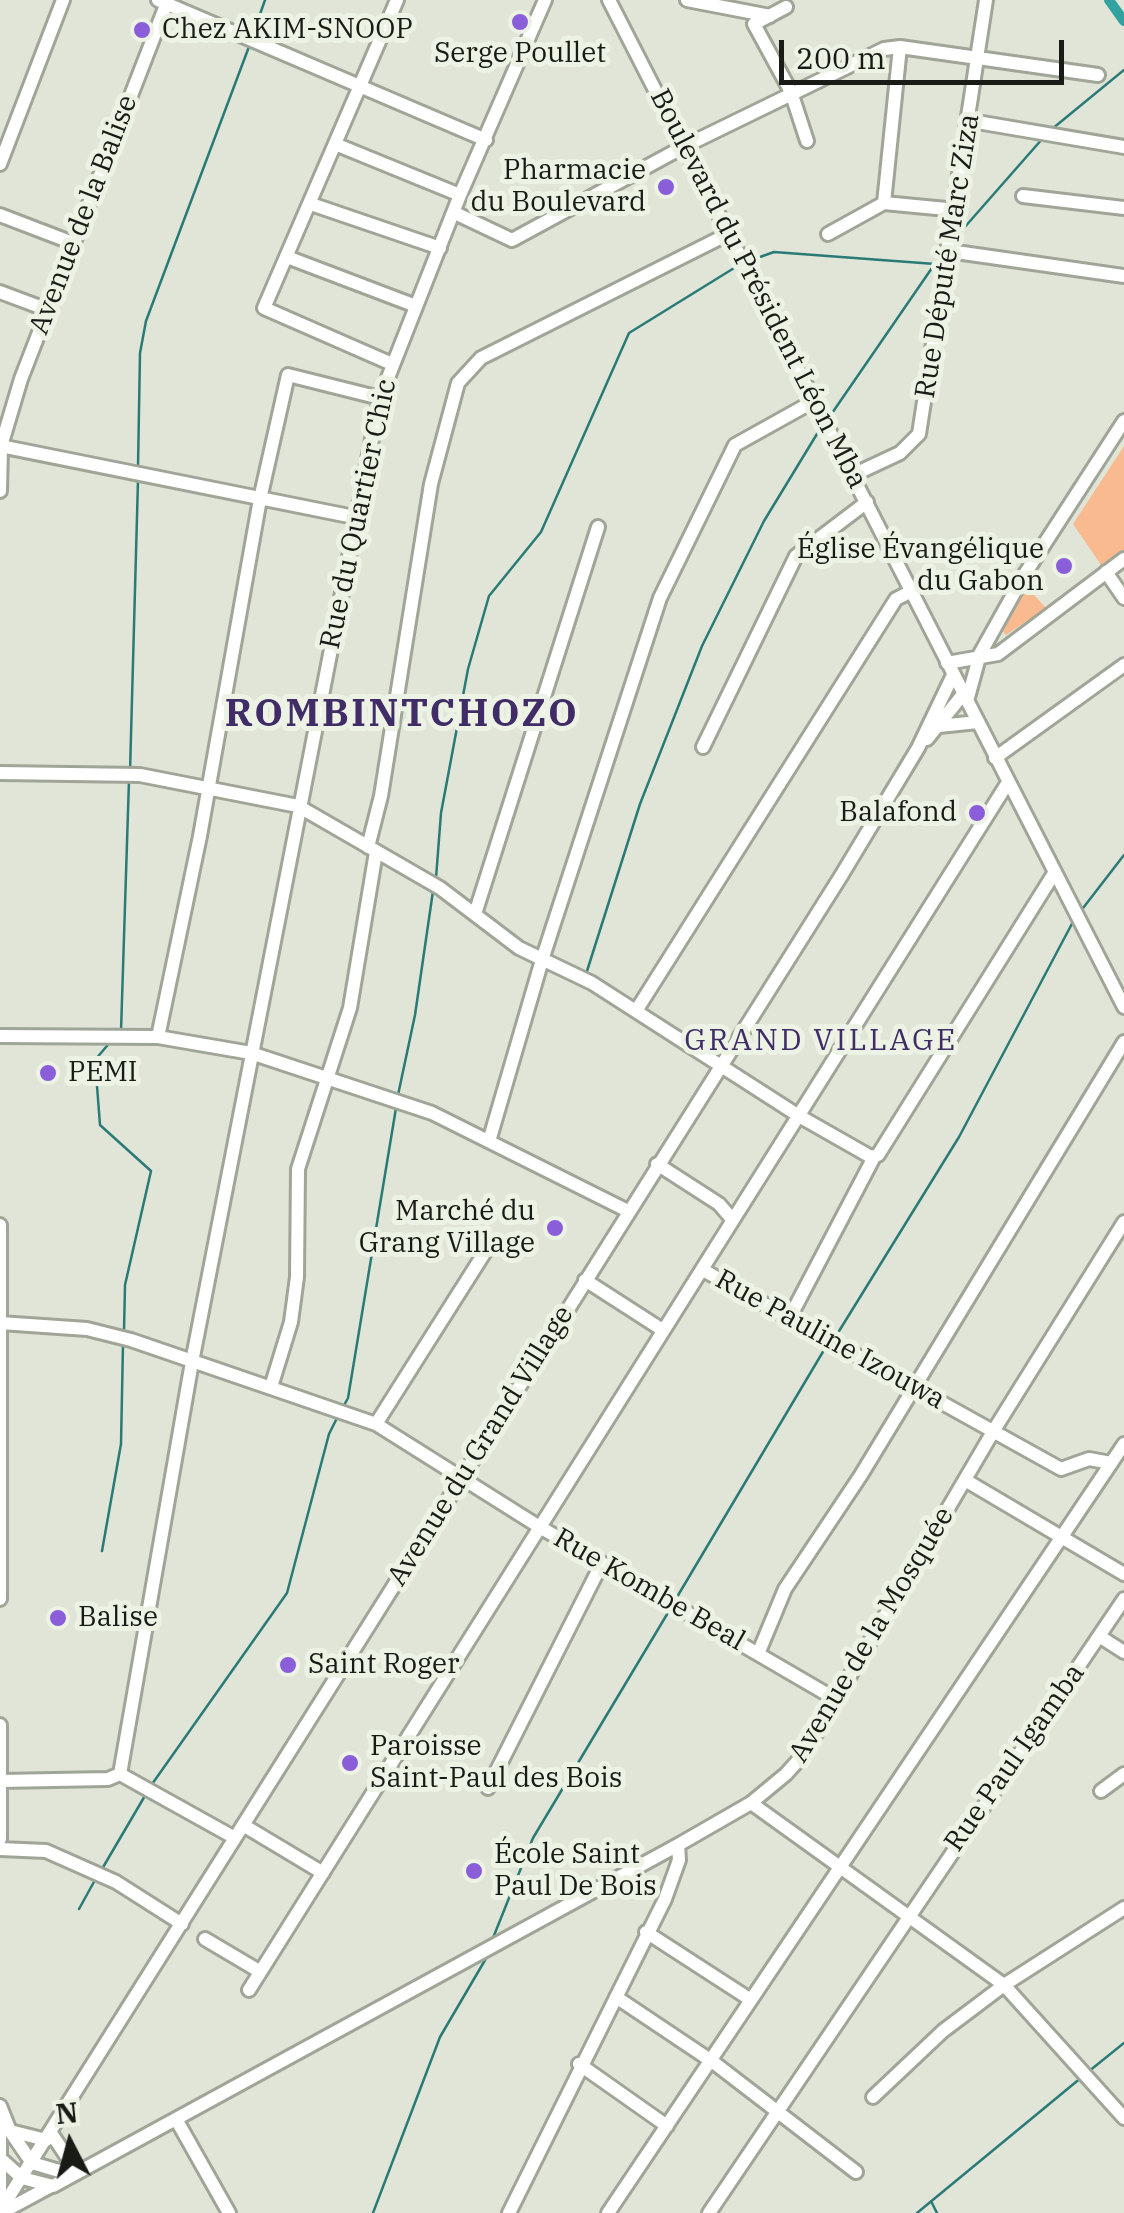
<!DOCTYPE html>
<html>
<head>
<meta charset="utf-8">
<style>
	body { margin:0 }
	#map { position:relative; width:1124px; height:2213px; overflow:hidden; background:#e0e5d7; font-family:"IBM Plex Serif",serif }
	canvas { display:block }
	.north { position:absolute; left:20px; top:2093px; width:100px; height:100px; -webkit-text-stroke:8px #edf3e4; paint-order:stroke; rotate:354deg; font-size:28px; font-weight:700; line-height:40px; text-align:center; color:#191b16 }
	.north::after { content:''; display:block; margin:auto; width:35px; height:45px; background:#191b16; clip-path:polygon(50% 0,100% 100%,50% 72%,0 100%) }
	.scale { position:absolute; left:779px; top:40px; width:285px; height:45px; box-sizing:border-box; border:5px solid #191b16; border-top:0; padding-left:12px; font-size:30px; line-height:35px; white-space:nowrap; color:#191b16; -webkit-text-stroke:8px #edf3e4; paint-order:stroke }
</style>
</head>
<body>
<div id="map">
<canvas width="1124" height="2213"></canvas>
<div class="north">N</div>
<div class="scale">200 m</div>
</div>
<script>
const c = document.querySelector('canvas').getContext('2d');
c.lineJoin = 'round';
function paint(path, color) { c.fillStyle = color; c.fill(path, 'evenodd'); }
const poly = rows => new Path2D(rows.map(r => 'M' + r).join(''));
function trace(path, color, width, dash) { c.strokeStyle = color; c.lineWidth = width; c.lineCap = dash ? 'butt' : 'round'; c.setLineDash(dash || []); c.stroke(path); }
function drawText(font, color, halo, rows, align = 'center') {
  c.font = font + ' "IBM Plex Serif",serif'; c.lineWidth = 10; c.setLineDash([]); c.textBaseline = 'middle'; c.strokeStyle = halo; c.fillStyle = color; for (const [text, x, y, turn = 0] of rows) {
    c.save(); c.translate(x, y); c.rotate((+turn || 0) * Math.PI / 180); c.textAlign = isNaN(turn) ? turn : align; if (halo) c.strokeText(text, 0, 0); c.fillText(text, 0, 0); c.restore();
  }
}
paint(poly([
	[1124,446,1124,551,1101,565,1073,524],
	[1023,583,1046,608,1006,635,997,625]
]), '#f9ba8f');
trace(poly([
	[252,37,265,0],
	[1052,129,1124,70],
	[956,237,1043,138],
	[746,262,774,252,935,264,942,255],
	[828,419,934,265],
	[138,467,140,353,146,321,250,44],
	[130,772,138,480],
	[436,878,441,813,468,669,489,596,541,532,629,333,739,265],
	[1080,912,1124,855],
	[587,971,640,804,702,646,764,521,820,429],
	[121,1031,129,780],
	[112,1040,95,1060,100,1125,151,1171,125,1285,124,1331],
	[398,1095,415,1015,433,891],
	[836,1336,959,1137,1075,918],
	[342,1409,348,1398,396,1108],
	[102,1551,121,1444,123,1344],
	[677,1597,827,1345],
	[150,1787,287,1593,329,1434,338,1416],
	[102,1869,146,1794],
	[79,1909,95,1880],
	[493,1938,533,1838,669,1611],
	[1088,2072,1124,2043],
	[931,2201,937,2213],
	[373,2213,440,2037,488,1955],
	[917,2213,1082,2077]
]), '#2a7a77', 2.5);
trace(poly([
	[1109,0,1124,21]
]), '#31a2a0', 10);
const minor = poly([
	[158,0,486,140],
	[609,0,1124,1007],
	[687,0,770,16],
	[786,7,754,24,791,92,807,141],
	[900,47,884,203,957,210],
	[971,121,1124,147],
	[335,144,460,195],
	[0,164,63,0],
	[1023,196,1124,208],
	[311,204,440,248],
	[455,213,512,240,685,146,884,49,900,47,1098,75],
	[0,215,73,243],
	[828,234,884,203],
	[949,251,1124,276],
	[287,257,416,306],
	[0,292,48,310],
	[392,364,264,308,397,0],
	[0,446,354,517],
	[853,475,900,453,919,434,986,0],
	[0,491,1,446,21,379,168,0],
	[1106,572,1124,598],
	[947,663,998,654,1124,559],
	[967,701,980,654,1023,577,1124,421],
	[939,726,978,722],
	[927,739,964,693],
	[703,747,796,556,867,502],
	[995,758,1124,665],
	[0,773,140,775,298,806,440,888,519,948,592,983,799,1116,871,1157,878,1155,1053,875],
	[368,847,381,796,431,484,458,383,481,358,728,234],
	[475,914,598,527],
	[636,1011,896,599,912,591],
	[0,1036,158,1037,251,1053,432,1113,628,1211],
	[158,1037,200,836,260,499,288,375,380,398],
	[490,1138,542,960,660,598,735,445,814,401],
	[657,1164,719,1204,731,1218],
	[0,1225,0,1599],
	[703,1270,1061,1469,1089,1459,1111,1463],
	[585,1280,661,1329],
	[790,1317,874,1157],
	[0,1323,87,1329,131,1340,376,1424,538,1526,837,1700],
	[271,1387,291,1322,297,1277,298,1169,350,1008,376,852],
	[376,1424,490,1244],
	[965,1480,1124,1574],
	[1099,1636,1124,1652],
	[758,1654,785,1589,861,1475,1124,1042],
	[0,1725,0,1839],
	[120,1774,235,1838],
	[0,1781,108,1779,120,1774,192,1362,380,398,460,195,545,0],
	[488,1788,602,1563],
	[1101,1791,1124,1774],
	[751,1803,1004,1985,1124,2118],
	[243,1825,323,1873],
	[0,1849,46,1851,116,1882,182,1924],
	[646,1932,751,2000],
	[205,1939,259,1971],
	[249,1990,1007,784],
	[616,1997,713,2062,856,2172],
	[579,2064,667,2126],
	[873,2097,943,2031,1004,1985,1124,1908],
	[0,2106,10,2131,32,2163,59,2171,77,2168],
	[0,2119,0,2204],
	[176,2119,229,2213],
	[10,2131,46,2140],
	[51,2133,75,2169],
	[2,2160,22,2178,53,2186,678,1845,751,1803,786,1774,804,1754,994,1430,1124,1222],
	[0,2211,841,876,918,748,953,675],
	[1,2213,51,2186],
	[509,2213,665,1899,679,1860,678,1845],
	[608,2213,1124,1444],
	[709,2213,1124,1599]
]);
trace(minor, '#9fa597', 18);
trace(minor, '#fff', 12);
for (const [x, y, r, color] of [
	[520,22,10,"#895ed8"],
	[142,30,10,"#895ed8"],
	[666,187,10,"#895ed8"],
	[1064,566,10,"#895ed8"],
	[977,813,10,"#895ed8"],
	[48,1073,10,"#895ed8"],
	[555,1228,10,"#895ed8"],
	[58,1618,10,"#895ed8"],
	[288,1665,10,"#895ed8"],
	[350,1763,10,"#895ed8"],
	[474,1871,10,"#895ed8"]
]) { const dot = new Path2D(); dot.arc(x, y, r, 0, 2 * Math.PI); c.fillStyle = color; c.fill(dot); trace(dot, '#edf3e4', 4); }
drawText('28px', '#191b16', '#edf3e4', [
	["Chez AKIM-SNOOP",162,30],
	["Serge Poullet",520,54,"center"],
	["Pharmacie",646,171,"right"],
	["du Boulevard",646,203,"right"],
	["Église Évangélique",1044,550,"right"],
	["du Gabon",1044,582,"right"],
	["Balafond",957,813,"right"],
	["PEMI",68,1073],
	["Marché du",535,1212,"right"],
	["Grang Village",535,1244,"right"],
	["Balise",78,1618],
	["Saint Roger",308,1665],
	["Paroisse",370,1747],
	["Saint-Paul des Bois",370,1779],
	["École Saint",494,1855],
	["Paul De Bois",494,1887]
], 'left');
drawText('28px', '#191b16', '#edf3e4', [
	["Avenue de la Balise",84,215,-69],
	["Rue Député Marc Ziza",948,256,-81],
	["Boulevard du Président Léon Mba",758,289,63],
	["Rue du Quartier Chic",359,514,-78],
	["Rue Pauline Izouwa",830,1340,29],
	["Avenue du Grand Village",481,1446,-58],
	["Rue Kombe Beal",649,1590,30],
	["Avenue de la Mosquée",872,1635,-59],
	["Rue Paul Igamba",1015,1758,-55]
]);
c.letterSpacing = '2.5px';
drawText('30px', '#402c67', '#edf3e4', [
	["GRAND VILLAGE",821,1041]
]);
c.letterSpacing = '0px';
c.letterSpacing = '2.5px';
drawText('bold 38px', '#402c67', '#edf3e4', [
	["ROMBINTCHOZO",402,715]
]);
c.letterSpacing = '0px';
</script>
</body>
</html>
